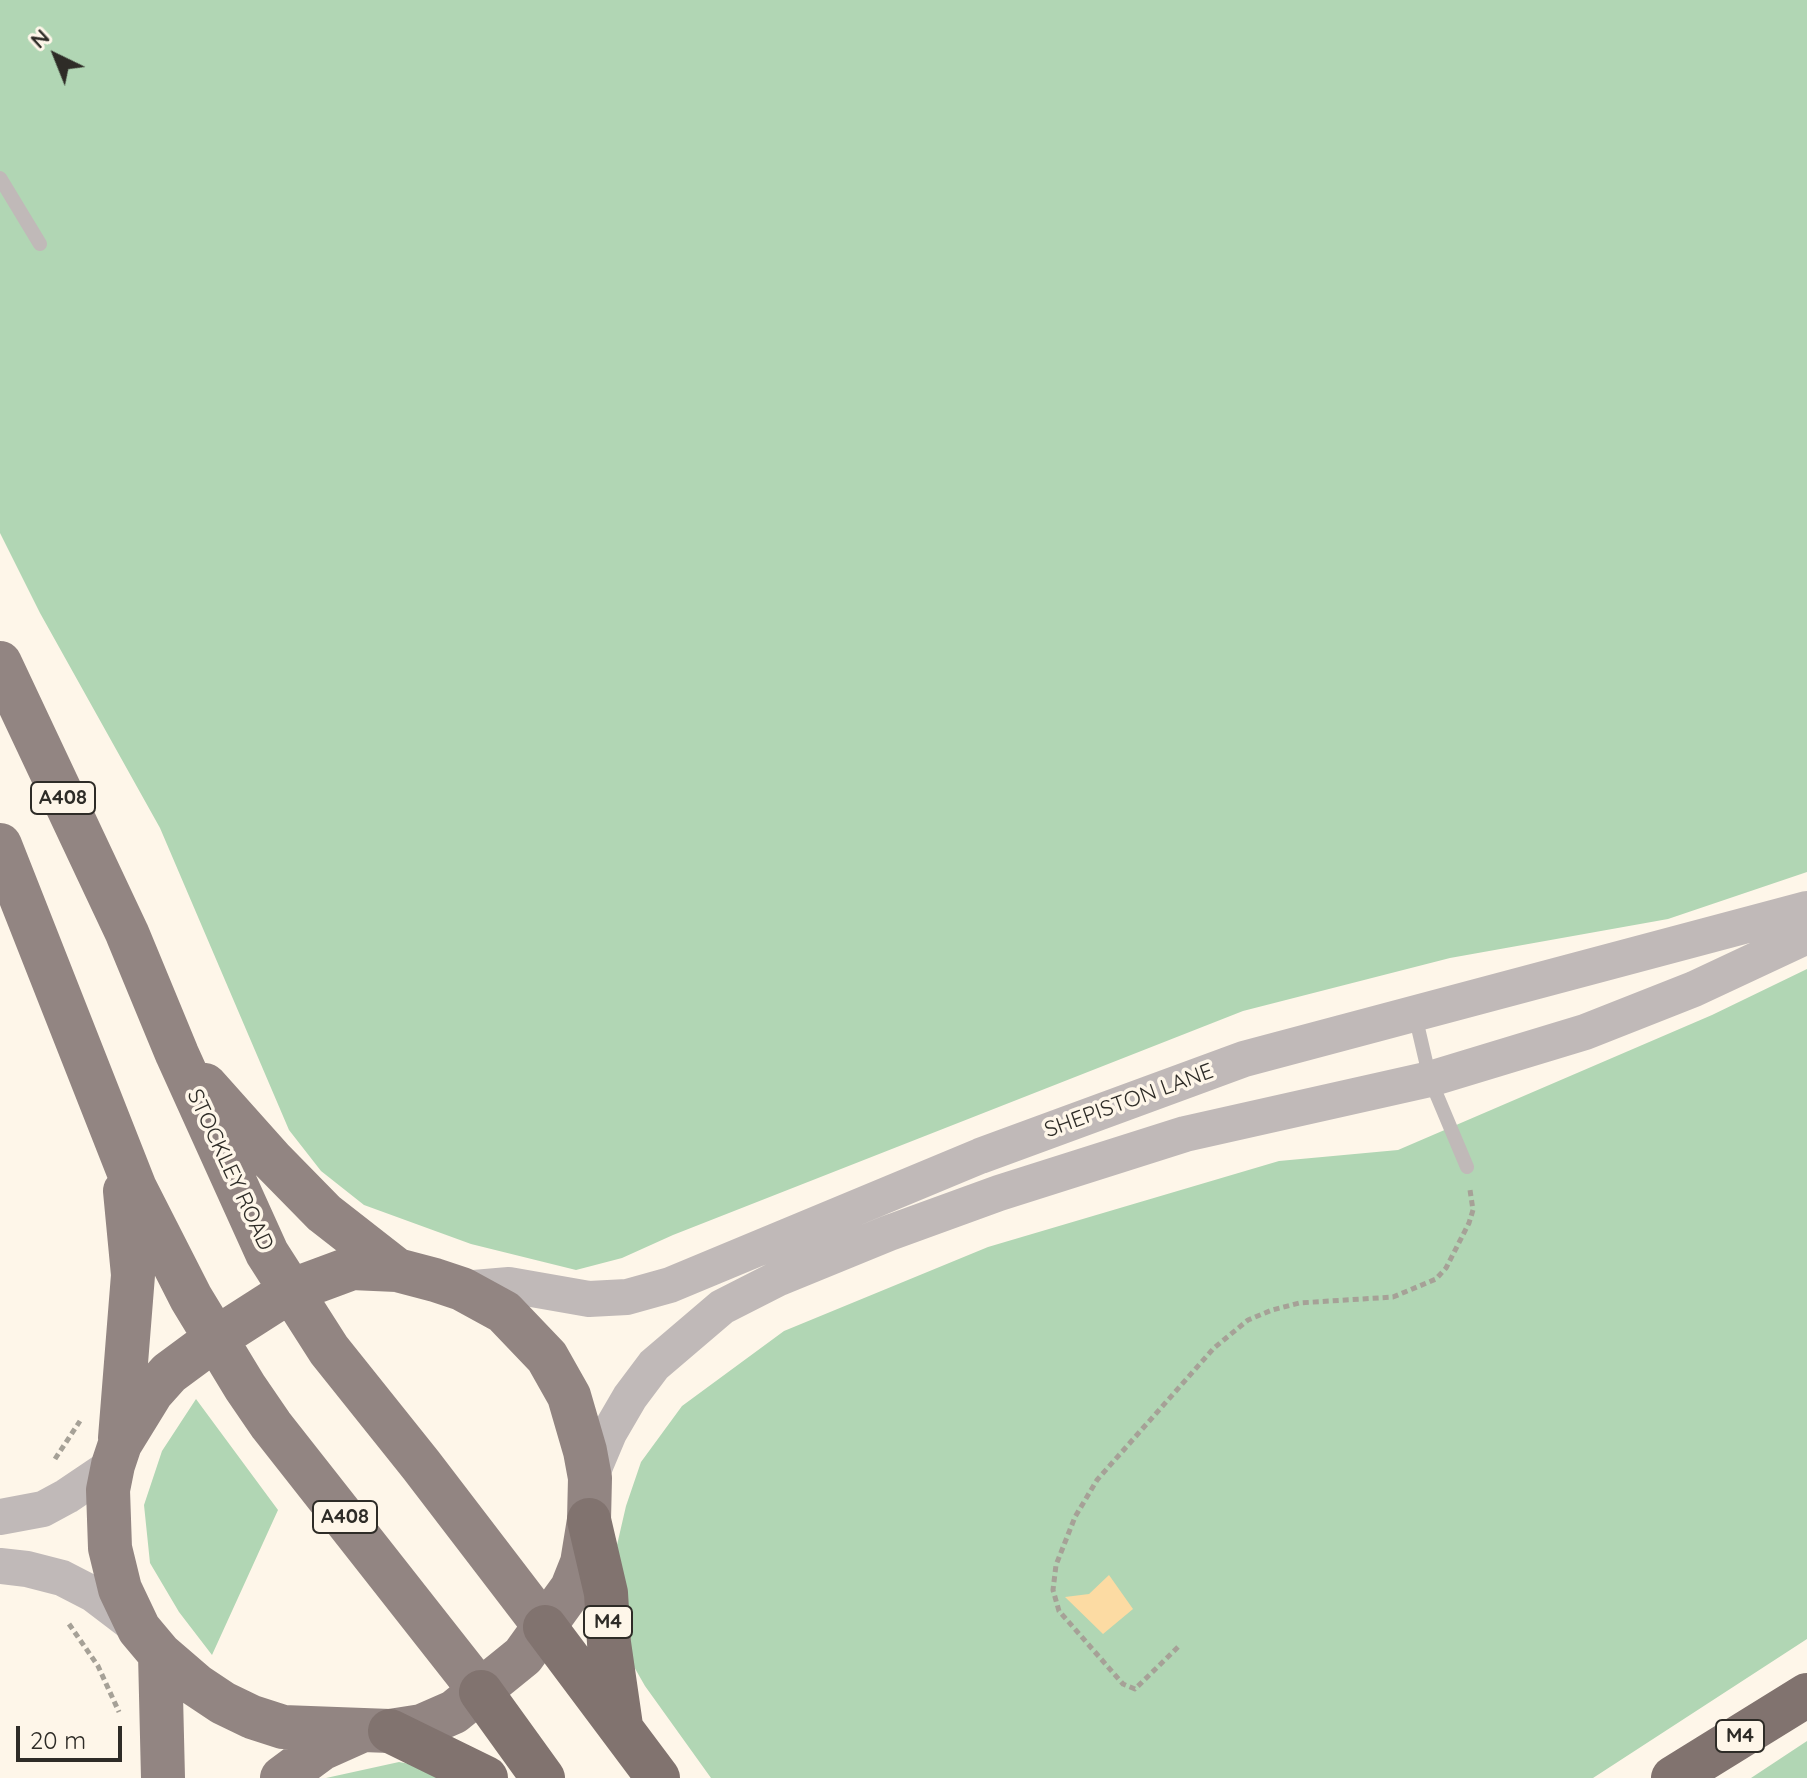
<!DOCTYPE html>
<html>
<head>
<meta charset="utf-8">
<style>
	body { margin:0 }
	#map { position:relative; width:1807px; height:1778px; overflow:hidden; background:#fef6e9; font-family:Quicksand,sans-serif }
	canvas { display:block }
	.north { position:absolute; left:16px; top:16px; width:80px; height:80px; -webkit-text-stroke:6px #fef6e9; paint-order:stroke; rotate:317deg; font-size:22px; font-weight:700; line-height:32px; text-align:center; color:#2e2c27 }
	.north::after { content:''; display:block; margin:auto; width:28px; height:36px; background:#2e2c27; clip-path:polygon(50% 0,100% 100%,50% 72%,0 100%) }
	.scale { position:absolute; left:16px; top:1726px; width:106px; height:36px; box-sizing:border-box; border:4px solid #2e2c27; border-top:0; padding-left:10px; font-size:24px; line-height:28px; white-space:nowrap; color:#2e2c27; -webkit-text-stroke:6px #fef6e9; paint-order:stroke }
</style>
</head>
<body>
<div id="map">
<canvas width="1807" height="1778"></canvas>
<div class="north">N</div>
<div class="scale">20 m</div>
</div>
<script>
const c = document.querySelector('canvas').getContext('2d');
c.lineJoin = 'round';
function paint(path, color) { c.fillStyle = color; c.fill(path, 'evenodd'); }
const poly = rows => new Path2D(rows.map(r => 'M' + r).join(''));
function trace(path, color, width, dash) { c.strokeStyle = color; c.lineWidth = width; c.lineCap = dash ? 'butt' : 'round'; c.setLineDash(dash || []); c.stroke(path); }
function drawText(font, color, halo, rows, align = 'center') {
  c.font = font + ' Quicksand,sans-serif'; c.lineWidth = 7; c.setLineDash([]); c.textBaseline = 'middle'; c.strokeStyle = halo; c.fillStyle = color; for (const [text, x, y, turn = 0] of rows) {
    c.save(); c.translate(x, y); c.rotate((+turn || 0) * Math.PI / 180); c.textAlign = isNaN(turn) ? turn : align; if (halo) c.strokeText(text, 0, 0); c.fillText(text, 0, 0); c.restore();
  }
}
paint(poly([
	[0,0,1807,0,1807,872,1668,919,1450,958,1243,1011,673,1235,622,1258,576,1270,471,1244,364,1205,321,1171,289,1130,160,828,40,613,0,533],
	[1807,969,1807,1639,1593,1778,711,1778,645,1686,633,1665,617,1545,626,1506,641,1462,682,1406,784,1331,988,1247,1279,1161,1398,1150,1712,1015],
	[196,1399,278,1510,212,1655,179,1612,150,1563,144,1505,162,1451],
	[1807,1741,1807,1778,1751,1778],
	[399,1762,427,1767,455,1778,326,1778]
]), '#b1d6b4');
paint(poly([
	[1109,1575,1133,1609,1103,1634,1065,1597,1089,1594]
]), '#fcdba3');
trace(poly([
	[55,1459,80,1421],
	[69,1624,98,1666,119,1712],
	[1178,1647,1135,1689,1123,1684,1059,1611,1053,1590,1056,1565,1075,1517,1097,1480,1214,1348,1248,1320,1272,1310,1299,1303,1393,1297,1436,1279,1446,1268,1469,1223,1473,1210,1470,1190]
]), '#a6a197', 5, [6, 4]);
trace(poly([
	[0,178,40,244],
	[1415,1015,1430,1079,1467,1167]
]), '#c0b9b8', 14);
trace(poly([
	[462,1289,509,1285,589,1299,627,1297,670,1285,980,1156,1244,1059,1807,909],
	[590,1478,609,1433,630,1397,654,1365,722,1307,779,1278,889,1233,999,1193,1185,1134,1430,1079,1585,1032,1694,989,1807,936],
	[0,1517,43,1509,67,1496,113,1465],
	[0,1566,27,1569,62,1578,93,1594,139,1629]
]), '#c0b9b8', 36);
trace(poly([
	[0,663,127,933,177,1054,267,1253,329,1350,421,1465,545,1627],
	[0,845,135,1188,191,1298,245,1387,271,1425,481,1692],
	[205,1085,272,1160,324,1213,397,1270],
	[352,1268,397,1270,435,1280,462,1289,504,1312,547,1357,569,1396,585,1451,590,1478,589,1520,582,1563,572,1588,523,1656,454,1712,422,1726,390,1731,283,1727,252,1717,223,1703,196,1685,160,1654,139,1629,120,1589,110,1548,108,1490,113,1465,120,1444,152,1392,169,1373,215,1339,290,1291,352,1268],
	[120,1438,133,1275,125,1191],
	[160,1654,163,1778],
	[282,1778,321,1749,359,1732]
]), '#928582', 44);
trace(poly([
	[589,1520,606,1593,609,1643,621,1726],
	[545,1627,658,1778],
	[481,1692,543,1778],
	[390,1731,486,1778],
	[1673,1778,1807,1695]
]), '#81736f', 44);
for (const [x, y, w] of [
	[63,798,64],
	[345,1517,64],
	[608,1622,48],
	[1740,1736,48]
]) { const box = new Path2D(); box.roundRect(x - w / 2, y - 16, w, 32, 6); c.fillStyle = '#fef6e9'; c.fill(box); trace(box, '#2e2c27', 2); }
drawText('bold 20px', '#2e2c27', null, [
	["A408",63,798],
	["A408",345,1517],
	["M4",608,1622],
	["M4",1740,1736]
]);
drawText('22px', '#2e2c27', '#fef6e9', [
	["SHEPISTON LANE",1129,1101,-20],
	["STOCKLEY ROAD",230,1170,65]
]);
</script>
</body>
</html>
